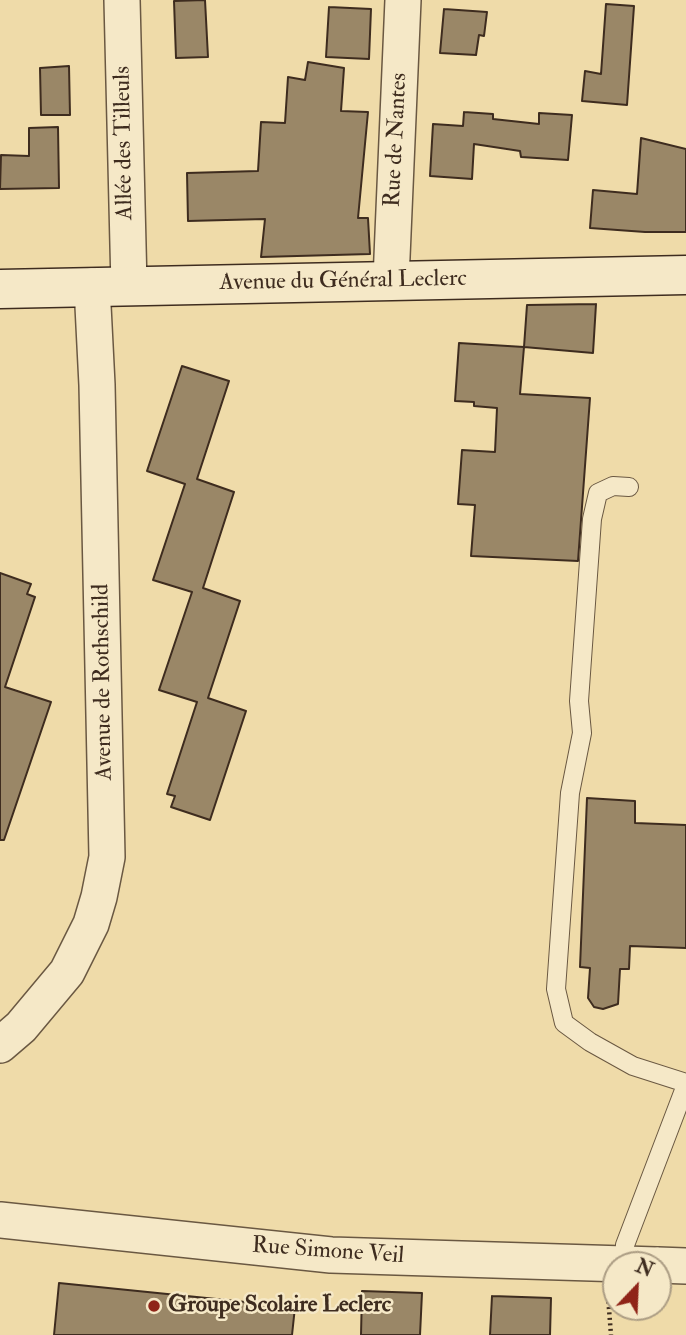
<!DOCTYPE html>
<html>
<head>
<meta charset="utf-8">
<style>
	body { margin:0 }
	#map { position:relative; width:686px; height:1335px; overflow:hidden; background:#efdba9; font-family:"IM FELL Double Pica",serif }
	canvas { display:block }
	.north { position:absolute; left:602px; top:1251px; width:70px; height:70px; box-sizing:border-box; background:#f5e8c7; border:2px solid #ac9d84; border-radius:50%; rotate:23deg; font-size:19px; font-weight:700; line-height:28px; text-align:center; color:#3e2c1f }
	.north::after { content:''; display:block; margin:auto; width:24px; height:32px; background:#8f2418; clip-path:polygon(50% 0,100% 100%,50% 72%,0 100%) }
</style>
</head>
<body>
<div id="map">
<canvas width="686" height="1335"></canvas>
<div class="north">N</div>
</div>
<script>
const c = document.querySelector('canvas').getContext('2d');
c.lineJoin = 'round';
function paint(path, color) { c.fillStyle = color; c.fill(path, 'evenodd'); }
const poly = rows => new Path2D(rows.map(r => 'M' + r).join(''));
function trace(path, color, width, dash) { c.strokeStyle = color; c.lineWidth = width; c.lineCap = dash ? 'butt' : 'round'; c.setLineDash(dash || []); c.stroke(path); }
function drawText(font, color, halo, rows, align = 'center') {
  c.font = font + ' "IM FELL Double Pica",serif'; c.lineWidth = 5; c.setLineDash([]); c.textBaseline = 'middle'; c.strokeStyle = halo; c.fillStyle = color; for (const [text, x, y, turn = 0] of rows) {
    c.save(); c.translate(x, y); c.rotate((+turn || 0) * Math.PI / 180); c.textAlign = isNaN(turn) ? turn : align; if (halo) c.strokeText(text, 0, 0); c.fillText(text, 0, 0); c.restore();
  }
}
const building = poly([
	[205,0,208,57,176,58,174,1,205,0],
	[606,4,634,6,627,105,582,101,585,71,601,74,606,4],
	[329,7,371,9,369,59,326,57,329,7],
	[444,9,487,12,484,36,479,35,476,55,440,53,444,9],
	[308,62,344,68,341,111,368,112,358,218,368,218,370,254,261,257,265,219,188,221,187,173,258,171,261,122,285,123,288,77,305,80,308,62],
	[69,66,70,115,41,115,40,68,69,66],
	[464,112,493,114,493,119,539,124,539,113,572,115,568,160,521,157,520,151,474,144,472,179,430,176,433,124,463,126,464,112],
	[58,127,59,188,0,189,1,155,29,156,29,128,58,127],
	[641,138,686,149,686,232,645,232,590,228,593,190,637,194,641,138],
	[596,304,593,353,524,347,520,394,590,398,578,561,471,556,475,505,458,504,462,450,495,452,497,408,474,406,474,402,455,401,459,343,524,347,527,305,596,304],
	[182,366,229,381,197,479,234,492,203,588,240,601,208,698,246,711,210,820,171,807,175,796,167,794,197,702,159,690,192,592,153,580,185,484,147,471,182,366],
	[0,573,31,584,27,594,35,597,5,687,51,702,4,840,0,840,0,573],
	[587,798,635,801,635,823,686,825,686,948,630,946,629,969,620,969,618,1004,603,1009,594,1007,588,998,590,968,580,967,587,798],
	[59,1283,295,1307,292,1335,54,1335,59,1283],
	[362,1291,422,1293,420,1335,361,1335,362,1291],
	[492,1296,551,1298,550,1335,490,1335,492,1296]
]);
paint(building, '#9a8767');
trace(building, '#3e2c1f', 2);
const service = poly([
	[629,487,613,486,598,493,592,519,579,701,582,733,570,793,556,989,564,1023,590,1042,633,1066,686,1083],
	[624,1264,625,1245,686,1085]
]);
const minor = poly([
	[122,0,129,286],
	[391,280,403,0],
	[0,1045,21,1027,67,972,91,924,99,897,107,857,97,385,92,286],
	[0,1220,331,1255,657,1265],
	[658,1265,686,1266]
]);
const secondary = poly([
	[0,289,686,275]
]);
trace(service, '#6a5842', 20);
trace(minor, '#6a5842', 38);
trace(secondary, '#3e2c1f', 41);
trace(poly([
	[608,1296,611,1335]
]), '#3e2c1f', 4.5, [2, 3.5]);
trace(service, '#f5e8c7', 18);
trace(minor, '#f5e8c7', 35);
trace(secondary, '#f5e8c7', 38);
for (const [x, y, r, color] of [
	[154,1306,7,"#8f2418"]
]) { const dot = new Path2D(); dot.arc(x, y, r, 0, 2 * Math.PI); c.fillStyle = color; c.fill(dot); trace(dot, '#f5e8c7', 2.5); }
drawText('23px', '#3e2c1f', '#f5e8c7', [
	["Rue de Nantes",397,140,-87],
	["Allée des Tilleuls",125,143,-91],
	["Avenue du Général Leclerc",343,282,-1],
	["Avenue de Rothschild",104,682,-91],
	["Rue Simone Veil",328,1252,4]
]);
drawText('bold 23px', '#3e2c1f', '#f5e8c7', [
	["Groupe Scolaire Leclerc",168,1306]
], 'left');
</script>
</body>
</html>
